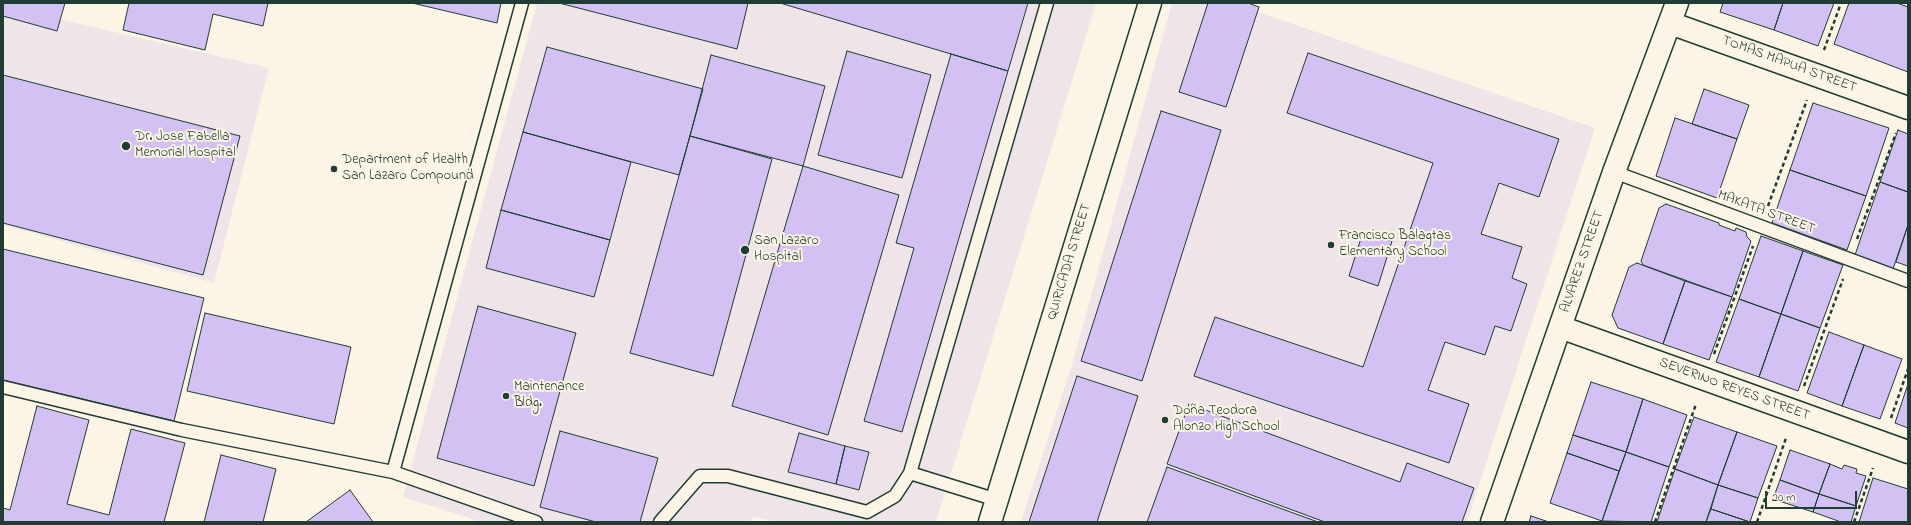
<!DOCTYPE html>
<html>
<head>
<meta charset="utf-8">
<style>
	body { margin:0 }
	#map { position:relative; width:1911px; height:525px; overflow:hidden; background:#fcf5e5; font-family:"Indie Flower",sans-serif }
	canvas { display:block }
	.frame { position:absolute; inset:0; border:4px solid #1f3d34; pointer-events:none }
	.scale { position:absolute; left:1765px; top:491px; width:92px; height:18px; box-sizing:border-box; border:2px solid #1f3d34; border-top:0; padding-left:5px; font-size:12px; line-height:14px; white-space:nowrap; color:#1f3d34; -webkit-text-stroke:3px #fcf5e5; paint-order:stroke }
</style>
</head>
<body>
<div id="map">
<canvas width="1911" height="525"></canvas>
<div class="frame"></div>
<div class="scale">20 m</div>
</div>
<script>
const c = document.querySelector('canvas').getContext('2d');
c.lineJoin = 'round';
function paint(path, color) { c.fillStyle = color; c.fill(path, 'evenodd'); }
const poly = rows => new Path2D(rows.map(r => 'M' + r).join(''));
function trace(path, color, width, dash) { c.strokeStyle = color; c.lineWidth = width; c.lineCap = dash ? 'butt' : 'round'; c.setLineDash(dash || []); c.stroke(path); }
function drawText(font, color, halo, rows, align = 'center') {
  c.font = font + ' "Indie Flower",sans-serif'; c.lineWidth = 4; c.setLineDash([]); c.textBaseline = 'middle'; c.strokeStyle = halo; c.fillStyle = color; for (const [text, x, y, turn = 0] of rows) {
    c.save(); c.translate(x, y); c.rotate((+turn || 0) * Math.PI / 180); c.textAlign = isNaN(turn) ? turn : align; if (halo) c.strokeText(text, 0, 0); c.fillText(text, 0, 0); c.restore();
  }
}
paint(poly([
	[537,3,1096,3,936,522,779,522,753,517,750,522,482,522,403,497],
	[1172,3,1232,3,1595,128,1467,522,1021,522,1073,361],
	[3,6,269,68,214,283,3,225]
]), '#efe5e9');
const building = poly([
	[3,3,65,3,57,31,3,16,3,3],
	[129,3,268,3,263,26,213,14,205,50,123,30,129,3],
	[412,3,501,3,497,23,412,3],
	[559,3,748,3,737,49,559,3],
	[780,3,1028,3,1008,71,780,3],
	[1208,3,1248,3,1259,7,1226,107,1179,92,1208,3],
	[1723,3,1783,3,1774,30,1720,12,1723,3],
	[1783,3,1834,3,1818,46,1774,30,1783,3],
	[1849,3,1897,3,1908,7,1908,72,1834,44,1849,3],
	[547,47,703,89,679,175,523,132,547,47],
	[847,51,931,75,902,178,818,155,847,51],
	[1308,53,1559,139,1539,197,1499,183,1481,234,1522,247,1512,278,1527,284,1511,331,1495,326,1485,355,1445,342,1428,390,1469,404,1449,463,1194,376,1215,317,1363,367,1433,163,1287,113,1308,53],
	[951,54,1008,71,902,432,864,421,914,248,896,243,951,54],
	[711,55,825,86,803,166,690,136,711,55],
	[3,75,240,136,203,275,3,223,3,75],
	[1704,89,1749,105,1737,139,1692,124,1704,89],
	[1813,103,1889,128,1866,196,1790,170,1813,103],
	[1161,111,1221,130,1142,381,1081,361,1161,111],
	[1675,118,1737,139,1717,198,1656,176,1675,118],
	[1898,130,1908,134,1908,192,1880,182,1898,130],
	[523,132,631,162,610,240,501,210,523,132],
	[690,136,772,159,713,376,630,353,690,136],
	[803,166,899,195,828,435,732,406,803,166],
	[1790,170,1866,196,1847,250,1772,223,1790,170],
	[1880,182,1908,192,1908,225,1893,269,1855,255,1880,182],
	[1666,204,1719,223,1719,225,1735,231,1736,228,1746,232,1747,237,1751,241,1732,297,1643,265,1641,261,1659,208,1666,204],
	[501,210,610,240,594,297,486,268,501,210],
	[1908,225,1908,266,1896,262,1908,225],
	[1363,232,1392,241,1378,286,1349,276,1363,232],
	[1761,236,1803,251,1781,314,1739,299,1761,236],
	[3,249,204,298,174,421,3,380,3,249],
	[1803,251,1843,265,1820,328,1781,314,1803,251],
	[1637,263,1685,281,1663,344,1618,328,1612,315,1629,267,1637,263],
	[1685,281,1732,297,1709,360,1663,344,1685,281],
	[1739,299,1781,314,1759,377,1716,362,1739,299],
	[478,306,576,333,534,486,437,458,478,306],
	[205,313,351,347,334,424,187,391,205,313],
	[1781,314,1820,328,1798,391,1759,377,1781,314],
	[1829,332,1864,345,1842,406,1807,393,1829,332],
	[1864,345,1902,359,1880,419,1842,406,1864,345],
	[1077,376,1138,396,1097,522,1029,522,1077,376],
	[1591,382,1643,399,1626,452,1573,435,1591,382],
	[1908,384,1908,428,1895,423,1908,384],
	[1643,399,1687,415,1669,467,1626,452,1643,399],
	[1189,404,1400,482,1407,463,1474,488,1462,522,1325,522,1167,464,1189,404],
	[37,406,89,420,67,504,109,515,131,429,185,443,164,522,3,522,3,508,10,510,37,406],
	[1694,417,1737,432,1718,485,1675,469,1694,417],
	[560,431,658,458,640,522,596,522,540,507,560,431],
	[1737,432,1777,446,1758,498,1718,485,1737,432],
	[799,433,845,446,836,484,788,472,799,433],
	[1573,435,1626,452,1619,471,1567,453,1573,435],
	[845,446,869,452,859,490,836,484,845,446],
	[1790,450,1830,464,1819,494,1780,480,1790,450],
	[1626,452,1669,467,1651,522,1602,521,1626,452],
	[1567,453,1619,471,1602,521,1550,503,1567,453],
	[221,455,276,469,263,522,204,522,221,455],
	[1830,464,1842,469,1844,465,1857,469,1856,473,1866,476,1856,506,1819,494,1830,464],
	[1167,467,1318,522,1147,522,1167,467],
	[1675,469,1718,485,1706,522,1657,522,1675,469],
	[1873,478,1908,489,1908,522,1859,522,1873,478],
	[1780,480,1819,494,1813,512,1773,499,1780,480],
	[1718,485,1758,498,1750,522,1711,509,1718,485],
	[350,490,373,522,306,522,350,490],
	[1819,494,1856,506,1851,522,1841,522,1813,512,1819,494],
	[1711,509,1750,522,1706,522,1711,509],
	[1531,516,1549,522,1529,522,1531,516]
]);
paint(building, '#d2c1f2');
trace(building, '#1f3d34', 1);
const lane = poly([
	[1614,172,1908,281],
	[3,387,182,430,393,472,536,522],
	[393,472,522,3],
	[910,473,997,500],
	[660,522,700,476,728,476,867,512,895,496,910,473,1047,3]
]);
const street = poly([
	[1670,23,1908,108],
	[1560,327,1908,452],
	[1492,522,1614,172,1677,3]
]);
const secondary = poly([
	[990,522,1150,3]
]);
trace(lane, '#1f3d34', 15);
trace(street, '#1f3d34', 25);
trace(secondary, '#1f3d34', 25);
trace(poly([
	[1824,50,1841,3],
	[1768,206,1807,100],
	[1857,239,1896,133],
	[1714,354,1753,246],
	[1804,386,1843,279],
	[1891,418,1908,369],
	[1655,522,1696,404],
	[1757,522,1786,438],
	[1854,522,1873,468]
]), '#1f3d34', 2.5, [4, 3]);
trace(lane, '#fcf5e5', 12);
trace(street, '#fcf5e5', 22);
trace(secondary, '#fcf5e5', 22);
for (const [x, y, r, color] of [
	[126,146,5,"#1f3d34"],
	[334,169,4,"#1f3d34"],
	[1331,245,4,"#1f3d34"],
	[745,250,5,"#1f3d34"],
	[506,396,4,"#1f3d34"],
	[1165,420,4,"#1f3d34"]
]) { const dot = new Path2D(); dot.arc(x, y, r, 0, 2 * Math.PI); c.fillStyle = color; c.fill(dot); trace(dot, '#fcf5e5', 1.5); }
drawText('14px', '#1f3d34', '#fcf5e5', [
	["TOMAS MAPUA STREET",1789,65,20],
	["MAKATA STREET",1766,213,20],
	["QUIRICADA STREET",1070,262,-73],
	["ALVAREZ STREET",1583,262,-71],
	["SEVERINO REYES STREET",1734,390,20]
]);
drawText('14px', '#1f3d34', '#fcf5e5', [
	["Dr. Jose Fabella",135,138],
	["Memorial Hospital",135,154],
	["Department of Health",342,161],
	["San Lazaro Compound",342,177],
	["Francisco Balagtas",1339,237],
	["Elementary School",1339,253],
	["San Lazaro",754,242],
	["Hospital",754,258],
	["Maintenance",514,388],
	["Bldg.",514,404],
	["Doña Teodora",1173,412],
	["Alonzo High School",1173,428]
], 'left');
</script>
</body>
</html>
